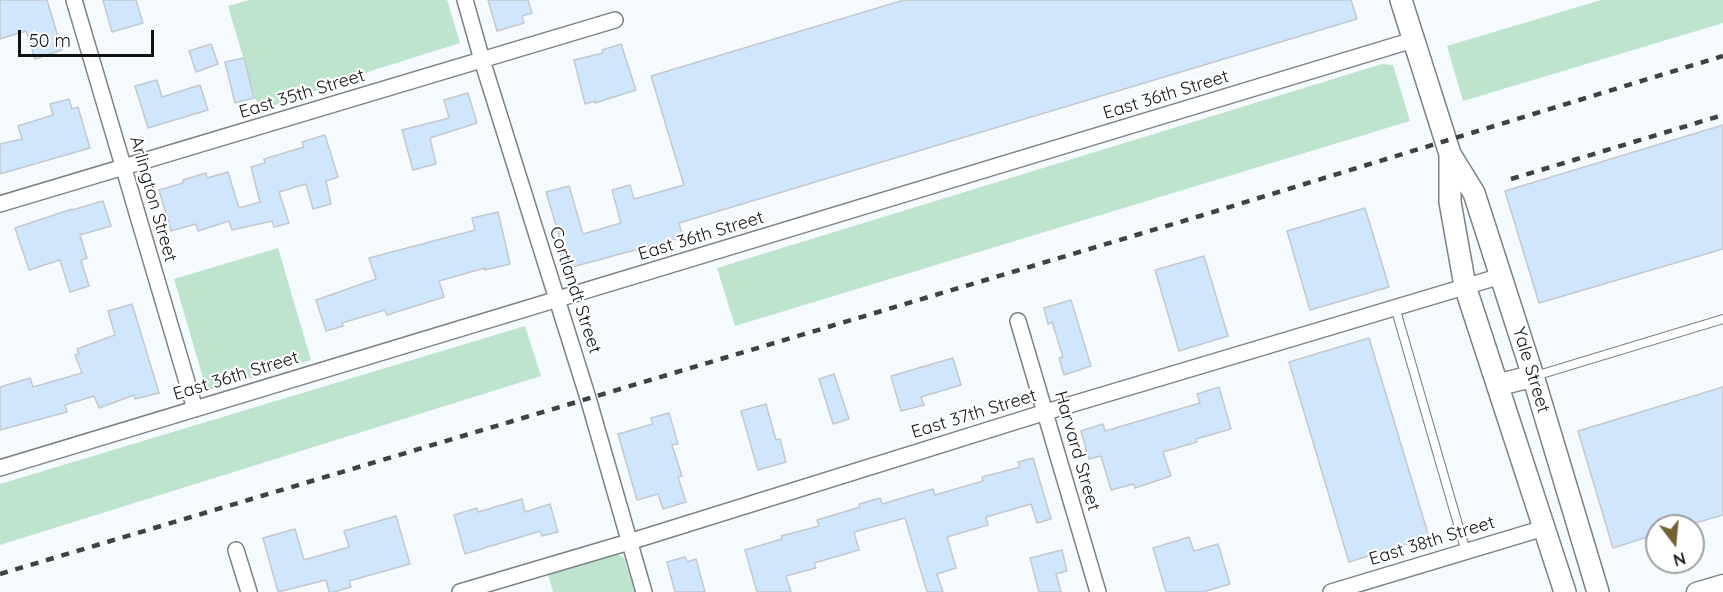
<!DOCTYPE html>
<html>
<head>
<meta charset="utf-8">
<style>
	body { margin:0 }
	#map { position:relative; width:1723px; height:592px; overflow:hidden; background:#f4fafe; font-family:Quicksand,sans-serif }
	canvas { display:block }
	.north { position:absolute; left:1645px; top:514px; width:60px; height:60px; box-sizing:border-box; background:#fff; border:2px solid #9fa0a1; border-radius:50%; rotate:164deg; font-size:16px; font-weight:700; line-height:24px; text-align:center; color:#101214 }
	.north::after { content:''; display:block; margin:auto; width:21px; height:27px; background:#716431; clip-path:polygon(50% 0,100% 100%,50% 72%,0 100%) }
	.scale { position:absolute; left:18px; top:30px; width:136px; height:27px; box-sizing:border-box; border:3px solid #101214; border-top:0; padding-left:8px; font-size:18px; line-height:21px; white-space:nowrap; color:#101214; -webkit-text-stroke:4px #fff; paint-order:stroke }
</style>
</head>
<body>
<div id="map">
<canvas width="1723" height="592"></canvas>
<div class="north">N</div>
<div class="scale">50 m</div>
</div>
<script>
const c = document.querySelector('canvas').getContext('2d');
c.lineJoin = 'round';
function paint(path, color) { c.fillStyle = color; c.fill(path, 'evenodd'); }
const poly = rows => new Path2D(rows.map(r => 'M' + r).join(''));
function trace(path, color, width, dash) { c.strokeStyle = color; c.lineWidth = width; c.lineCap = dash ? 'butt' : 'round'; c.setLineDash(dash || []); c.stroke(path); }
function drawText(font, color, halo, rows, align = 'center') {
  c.font = font + ' Quicksand,sans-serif'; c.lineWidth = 4.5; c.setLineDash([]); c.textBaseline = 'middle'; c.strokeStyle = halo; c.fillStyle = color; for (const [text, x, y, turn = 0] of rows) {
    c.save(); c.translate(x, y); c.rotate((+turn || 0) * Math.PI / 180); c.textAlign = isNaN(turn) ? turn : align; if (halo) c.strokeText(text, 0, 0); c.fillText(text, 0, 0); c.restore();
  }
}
paint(poly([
	[249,0,447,0,460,43,374,70,259,111,228,6],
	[1601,0,1723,0,1723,23,1463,101,1447,46],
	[1382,64,1393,65,1410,121,735,326,717,268],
	[278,248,311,360,207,391,174,279],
	[525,326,541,376,0,545,0,484],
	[618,554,624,558,635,592,553,592,548,574]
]), '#bee4ce');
const building = poly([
	[0,0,47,0,62,50,35,59,26,31,0,39,0,0],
	[103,0,136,0,143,23,112,32,103,0],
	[488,0,528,0,532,13,522,16,524,23,497,31,488,0],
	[904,0,1351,0,1357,19,679,223,683,237,565,269,560,253,564,252,546,192,569,186,583,234,621,223,612,190,630,185,634,199,684,185,651,76,904,0],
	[211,44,218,64,196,72,189,51,211,44],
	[621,44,636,90,595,103,595,101,585,104,574,60,603,53,602,50,621,44],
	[244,58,254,98,235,103,225,62,244,58],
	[157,80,162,97,200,85,208,110,148,128,135,86,157,80],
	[468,93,477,123,430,138,436,164,413,170,402,130,449,118,444,100,468,93],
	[69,99,72,109,78,107,90,148,0,174,0,144,22,139,18,126,53,115,50,104,69,99],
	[1723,125,1723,249,1539,303,1505,191,1723,125],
	[325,135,338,177,326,181,331,204,313,209,306,184,279,192,289,223,274,227,272,221,232,230,229,221,198,231,196,224,171,231,159,190,183,183,183,180,206,173,207,178,228,172,239,208,260,202,251,167,265,163,264,159,304,147,302,142,325,135],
	[103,201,111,226,80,235,87,258,81,260,89,286,70,292,60,260,29,270,15,228,72,209,72,210,103,201],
	[1365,208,1389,287,1310,310,1287,231,1365,208],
	[498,212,510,264,485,270,485,268,439,281,444,297,387,315,385,310,342,323,343,326,326,331,316,300,376,279,369,258,475,230,472,218,498,212],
	[1204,256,1228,336,1179,351,1155,270,1204,256],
	[1071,300,1091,366,1064,375,1059,358,1063,357,1052,322,1048,324,1044,308,1071,300],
	[132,304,159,393,135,399,134,395,99,408,94,396,65,405,67,412,0,430,0,387,30,378,33,387,82,373,75,355,79,354,77,349,115,335,108,311,132,304],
	[1369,338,1429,537,1349,562,1289,362,1369,338],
	[953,358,961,385,921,397,924,405,901,411,891,376,953,358],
	[834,374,849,419,833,424,819,379,834,374],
	[1219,387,1231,429,1196,439,1197,442,1163,452,1171,476,1135,488,1134,484,1111,490,1101,456,1089,459,1081,431,1103,424,1105,431,1200,403,1197,394,1219,387],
	[1723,387,1723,515,1685,526,1657,526,1657,534,1613,548,1578,431,1723,387],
	[766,404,776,440,780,439,786,462,758,470,741,411,766,404],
	[669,413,678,444,672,445,682,476,678,477,686,502,663,509,658,494,637,500,618,434,653,424,651,418,669,413],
	[1033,458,1051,519,1037,523,1031,504,986,517,988,525,947,537,956,568,937,574,943,592,927,592,905,518,854,532,859,550,814,563,816,568,786,576,791,592,757,592,745,550,782,539,781,536,819,526,817,520,860,507,859,504,880,498,882,504,933,489,935,495,983,481,982,477,1020,467,1018,462,1033,458],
	[522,499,525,512,550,504,558,532,542,536,540,531,465,554,454,515,477,508,478,512,522,499],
	[396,516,410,564,349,581,351,587,334,592,329,592,326,580,278,592,263,538,295,529,304,560,349,547,344,531,396,516],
	[1189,537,1194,551,1218,544,1230,584,1203,592,1166,592,1153,548,1189,537],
	[1062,550,1067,571,1056,574,1061,592,1039,592,1030,558,1062,550],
	[685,557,687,562,696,559,705,592,675,592,667,562,685,557]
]);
paint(building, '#cfe6fc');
trace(building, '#c3c9cf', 1.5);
const service = poly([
	[1395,307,1466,552],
	[1535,376,1723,319]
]);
const minor = poly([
	[74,0,195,409],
	[465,0,482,60,588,398,644,592],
	[0,204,615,20],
	[1018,321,1098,592],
	[0,468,1413,40],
	[236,550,249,592],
	[460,592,629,542,1046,412,1501,276],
	[1331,592,1544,528]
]);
const tertiary = poly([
	[1696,592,1723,584]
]);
const secondary = poly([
	[1401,0,1450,154,1474,193,1533,376,1598,592],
	[1450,155,1450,202,1465,286,1565,592],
	[1498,385,1533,376]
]);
trace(service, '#7b8186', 10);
trace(minor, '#7b8186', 18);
trace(tertiary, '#7b8186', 21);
trace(secondary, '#7b8186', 24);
trace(service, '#fff', 8);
trace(minor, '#fff', 15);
trace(tertiary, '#fff', 18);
trace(secondary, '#fff', 21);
trace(poly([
	[1511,179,1723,115],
	[0,574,1200,216,1723,56]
]), '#3f4244', 4.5, [8, 8]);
drawText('18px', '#101214', '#fff', [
	["East 35th Street",302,94,-17],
	["East 36th Street",1166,95,-17],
	["Arlington Street",153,199,74],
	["East 36th Street",701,236,-17],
	["Cortlandt Street",575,290,72],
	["Yale Street",1531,370,73],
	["East 36th Street",236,376,-17],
	["East 37th Street",974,414,-17],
	["Harvard Street",1077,451,74],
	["East 38th Street",1432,541,-17]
]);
</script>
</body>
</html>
